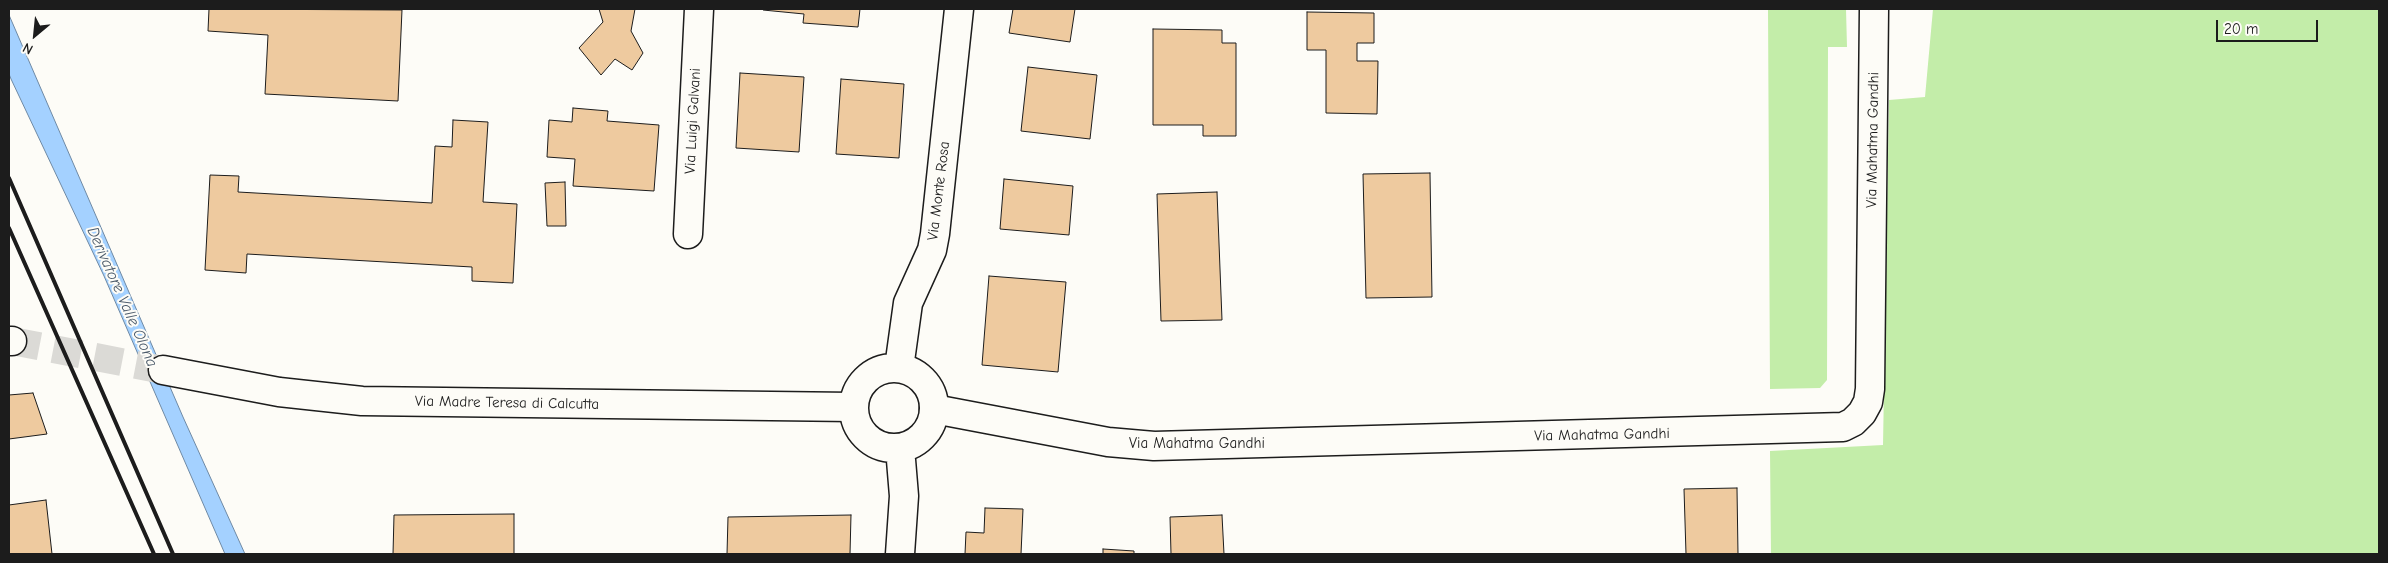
<!DOCTYPE html>
<html>
<head>
<meta charset="utf-8">
<style>
	body { margin:0 }
	#map { position:relative; width:2388px; height:563px; overflow:hidden; background:#fdfcf7; font-family:"Comic Neue",sans-serif }
	canvas { display:block }
	.frame { position:absolute; inset:0; border:10px solid #1c1c1c; pointer-events:none }
	.north { position:absolute; left:10px; top:10px; width:50px; height:50px; -webkit-text-stroke:4px #fdfcf7; paint-order:stroke; rotate:208deg; font-size:14px; font-weight:700; line-height:20px; text-align:center; color:#1c1c1c }
	.north::after { content:''; display:block; margin:auto; width:18px; height:22px; background:#1c1c1c; clip-path:polygon(50% 0,100% 100%,50% 72%,0 100%) }
	.scale { position:absolute; left:2216px; top:20px; width:102px; height:22px; box-sizing:border-box; border:2px solid #1c1c1c; border-top:0; padding-left:6px; font-size:15px; line-height:18px; white-space:nowrap; color:#1c1c1c; -webkit-text-stroke:4px #fdfcf7; paint-order:stroke }
</style>
</head>
<body>
<div id="map">
<canvas width="2388" height="563"></canvas>
<div class="frame"></div>
<div class="north">N</div>
<div class="scale">20 m</div>
</div>
<script>
const c = document.querySelector('canvas').getContext('2d');
c.lineJoin = 'round';
function paint(path, color) { c.fillStyle = color; c.fill(path, 'evenodd'); }
const poly = rows => new Path2D(rows.map(r => 'M' + r).join(''));
function trace(path, color, width, dash) { c.strokeStyle = color; c.lineWidth = width; c.lineCap = dash ? 'butt' : 'round'; c.setLineDash(dash || []); c.stroke(path); }
function drawText(font, color, halo, rows, align = 'center') {
  c.font = font + ' "Comic Neue",sans-serif'; c.lineWidth = 4; c.setLineDash([]); c.textBaseline = 'middle'; c.strokeStyle = halo; c.fillStyle = color; for (const [text, x, y, turn = 0] of rows) {
    c.save(); c.translate(x, y); c.rotate((+turn || 0) * Math.PI / 180); c.textAlign = isNaN(turn) ? turn : align; if (halo) c.strokeText(text, 0, 0); c.fillText(text, 0, 0); c.restore();
  }
}
paint(poly([
	[1768,9,1846,9,1847,47,1828,47,1827,380,1820,388,1770,389],
	[1933,9,2379,9,2379,554,1771,554,1770,451,1883,445,1889,100,1925,97]
]), '#c3eda9');
const water = poly([
	[9,15,183,417,245,554,225,554,104,276,11,79,9,74,9,15]
]);
paint(water, '#a4d1ff');
trace(water, '#6e89a4', 1);
const building = poly([
	[209,9,402,10,398,101,265,94,268,35,208,31,209,9],
	[599,9,635,9,631,31,643,53,632,70,615,59,601,75,579,48,603,22,599,9],
	[764,9,860,9,858,27,803,23,804,14,763,10,764,9],
	[1013,9,1075,9,1070,42,1009,33,1013,9],
	[1307,12,1374,13,1374,43,1357,43,1357,61,1378,61,1377,114,1326,113,1326,50,1307,50,1307,12],
	[1153,29,1222,30,1222,43,1236,43,1236,136,1203,136,1203,125,1153,125,1153,29],
	[1028,67,1097,75,1090,139,1021,131,1028,67],
	[740,73,804,77,799,152,736,148,740,73],
	[841,79,904,84,899,158,836,154,841,79],
	[573,108,608,111,607,121,659,125,654,191,573,186,575,159,547,157,549,120,572,122,573,108],
	[453,120,488,122,483,202,517,204,513,283,472,281,472,267,247,254,246,273,205,270,210,175,239,176,238,192,432,203,435,146,452,147,453,120],
	[1430,173,1432,297,1366,298,1363,174,1430,173],
	[1004,179,1073,186,1069,235,1000,229,1004,179],
	[565,182,566,226,547,226,545,183,565,182],
	[1217,192,1222,320,1161,321,1157,194,1217,192],
	[989,276,1066,282,1058,372,982,365,989,276],
	[33,393,47,434,9,439,9,395,33,393],
	[1737,488,1738,554,1686,554,1684,489,1737,488],
	[46,500,52,554,9,554,9,505,46,500],
	[985,508,1023,509,1021,554,965,554,966,532,984,533,985,508],
	[514,514,514,554,393,554,394,515,514,514],
	[851,515,850,554,727,554,728,517,851,515],
	[1222,515,1224,554,1171,554,1170,517,1222,515],
	[1103,549,1134,551,1134,554,1103,554,1103,549]
]);
paint(building, '#eeca9f');
trace(building, '#1c1c1c', 1);
trace(poly([
	[12,341,163,370]
]), '#dbdad6', 28, [28, 14]);
const minor = poly([
	[688,234,699,9],
	[9,341,12,341],
	[163,370,279,392,362,401,853,407],
	[934,409,1108,442,1154,446,1843,427,1853,422,1862,413,1868,402,1870,389,1874,9]
]);
const tertiary = poly([
	'854 408a40 40 0 1 1 80 0a40 40 0 1 1-80 0Z',
	[899,368,908,303,932,250,935,234,959,9],
	[900,448,904,496,900,554]
]);
trace(minor, '#1c1c1c', 31);
trace(tertiary, '#1c1c1c', 31);
trace(minor, '#fdfcf7', 28);
trace(tertiary, '#fdfcf7', 28);
trace(poly([
	[9,178,173,554],
	[9,228,154,554]
]), '#1c1c1c', 4);
drawText('15px', '#1c1c1c', '#fdfcf7', [
	["Via Luigi Galvani",693,121,-87],
	["Via Mahatma Gandhi",1873,140,-89],
	["Via Monte Rosa",939,191,-83],
	["Via Madre Teresa di Calcutta",507,403,1],
	["Via Mahatma Gandhi",1602,435,-1],
	["Via Mahatma Gandhi",1197,444]
]);
drawText('italic 16px', '#4c5b6b', '#fdfcf7', [
	["Derivatore Valle Olona",122,297,66]
]);
</script>
</body>
</html>
